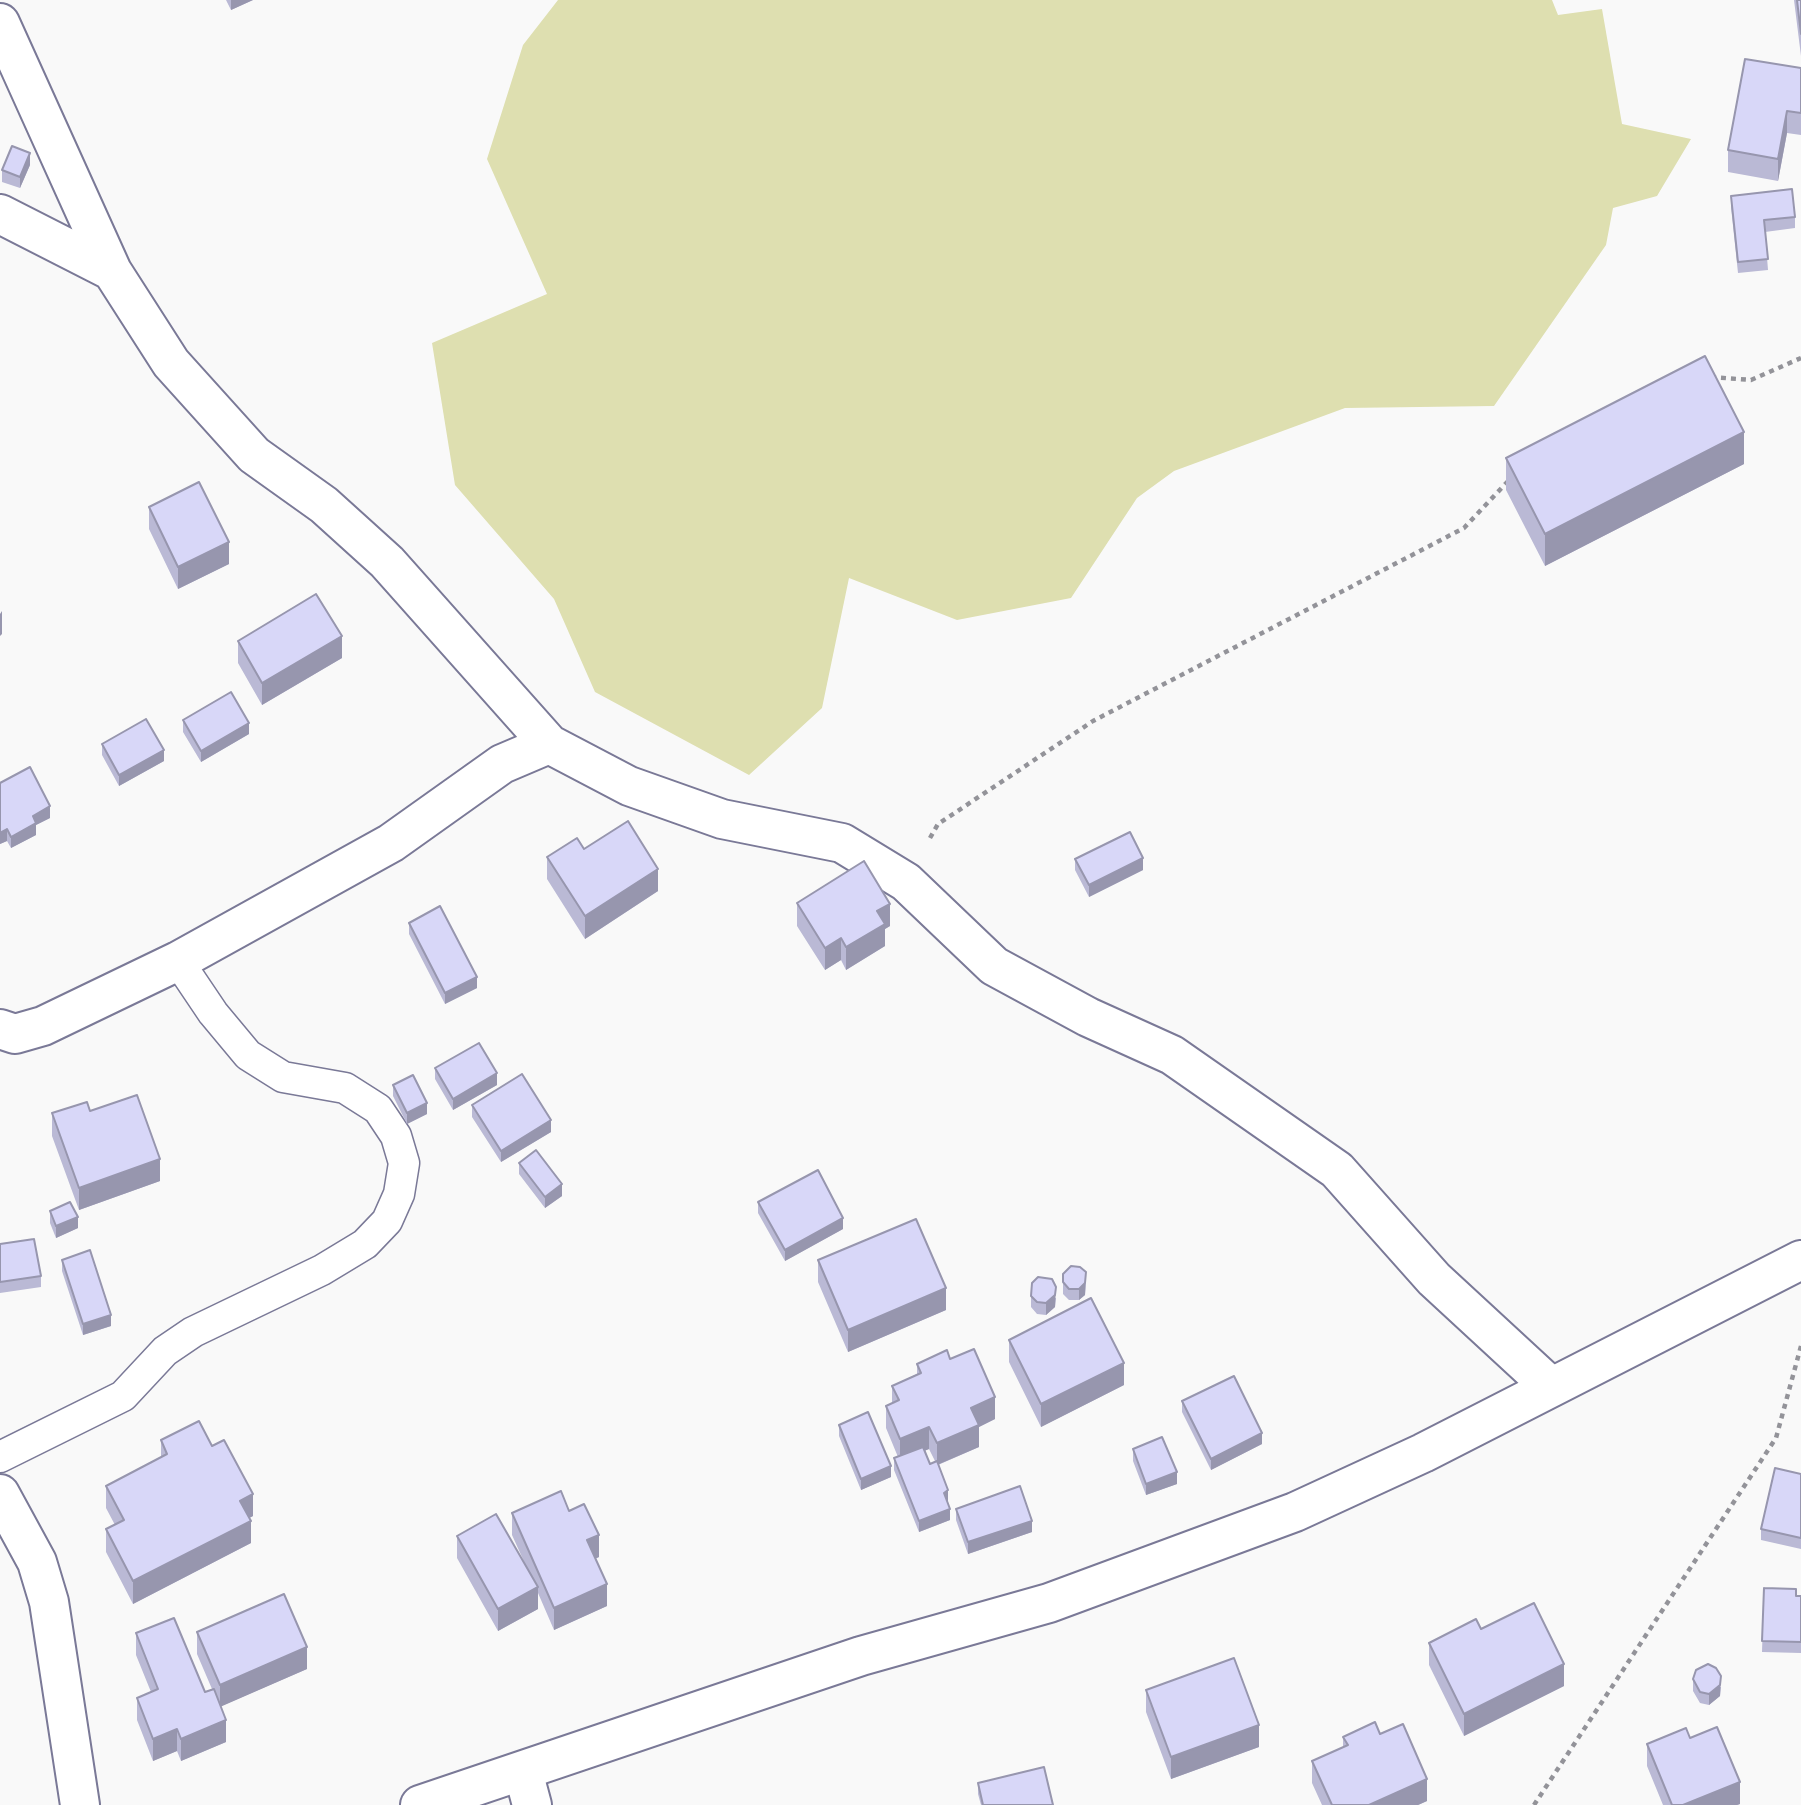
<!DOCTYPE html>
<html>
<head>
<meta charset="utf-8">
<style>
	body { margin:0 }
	canvas { display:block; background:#f9f9f9 }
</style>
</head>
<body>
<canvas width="1801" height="1805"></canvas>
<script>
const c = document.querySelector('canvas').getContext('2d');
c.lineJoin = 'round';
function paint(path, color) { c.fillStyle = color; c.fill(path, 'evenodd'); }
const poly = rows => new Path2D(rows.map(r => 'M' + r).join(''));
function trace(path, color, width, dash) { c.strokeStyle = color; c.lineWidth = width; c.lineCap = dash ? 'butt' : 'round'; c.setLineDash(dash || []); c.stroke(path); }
paint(poly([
	[558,0,1552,0,1558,15,1602,9,1622,124,1691,139,1657,196,1613,208,1606,245,1494,406,1345,408,1174,471,1137,498,1071,598,957,620,849,578,822,708,749,775,595,692,554,599,455,485,432,343,547,294,487,159,523,45]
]), '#dedfb0');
const service = poly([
	[0,1457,123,1396,165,1351,193,1332,322,1270,365,1244,387,1221,399,1194,404,1163,396,1136,378,1109,345,1088,283,1077,248,1055,213,1013,178,961]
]);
const minor = poly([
	[0,23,112,271,171,363,254,455,324,505,387,562,549,744,629,786,722,819,842,843,906,882,994,966,1088,1017,1172,1055,1337,1170,1434,1279,1551,1387],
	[0,214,112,271],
	[0,1029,15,1034,43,1026,178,961,391,843,502,764,549,744],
	[0,1494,37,1562,49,1602,80,1805],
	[523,1771,532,1805]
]);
const tertiary = poly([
	[420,1805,861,1656,1049,1603,1295,1512,1423,1453,1801,1260]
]);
trace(service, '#7a7997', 33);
trace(minor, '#7a7997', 42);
trace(tertiary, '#7a7997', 42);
trace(poly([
	[1711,377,1751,380,1801,358],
	[930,838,938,824,1093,721,1464,528,1510,479],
	[1534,1805,1776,1438,1801,1346]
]), '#939399', 4.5, [5, 5]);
trace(service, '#fff', 30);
trace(minor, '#fff', 38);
trace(tertiary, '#fff', 38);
paint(poly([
	[226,0,253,0,231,10],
	[1794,0,1801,0,1801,56],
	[1801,68,1801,135,1787,133,1778,181,1728,172,1728,150],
	[30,165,20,188,2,182,2,170],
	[1731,196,1795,217,1795,228,1765,232,1768,270,1738,273,1731,207],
	[1506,458,1744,464,1545,566,1506,490],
	[149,507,229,564,178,589,149,529],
	[238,641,342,658,262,705,238,663],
	[183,720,249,734,201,762,183,732],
	[102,744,164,761,119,786,102,755],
	[0,783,50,818,36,825,36,835,11,848,7,841,0,844],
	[547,857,658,891,585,939,547,879],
	[1075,859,1143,870,1089,897,1075,870],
	[797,903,890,926,885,929,885,946,846,970,841,960,825,970,797,926],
	[409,923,477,988,445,1004,409,934],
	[435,1068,497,1085,453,1110,435,1079],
	[393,1085,427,1114,407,1124,393,1096],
	[472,1105,551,1132,501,1162,472,1117],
	[90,1111,160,1181,79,1210,52,1136,52,1113],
	[519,1163,562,1196,545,1208,519,1174],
	[758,1202,843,1229,785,1261,758,1213],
	[50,1211,78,1228,56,1238,50,1223],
	[0,1244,41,1276,41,1287,0,1293],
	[62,1260,111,1326,83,1335,62,1271],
	[818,1260,946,1310,848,1352,818,1282],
	[1063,1274,1086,1284,1085,1295,1079,1300,1069,1300,1063,1294],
	[1031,1296,1056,1298,1055,1307,1046,1315,1037,1314,1031,1307],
	[1009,1340,1124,1385,1041,1427,1009,1362],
	[950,1359,995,1419,979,1427,979,1447,938,1465,948,1502,950,1520,919,1532,894,1470,894,1458,898,1457,886,1428,886,1406,892,1403,892,1386,917,1374,917,1364],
	[929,1449,935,1461,930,1464,924,1451],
	[1182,1401,1262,1444,1211,1470,1182,1412],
	[839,1425,891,1477,861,1490,839,1436],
	[161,1440,212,1446,253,1516,249,1518,251,1543,133,1604,106,1552,106,1529,115,1525,106,1508,106,1486,161,1458],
	[1133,1449,1177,1484,1146,1495,1133,1461],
	[1801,1474,1801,1549,1761,1540,1761,1529],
	[956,1509,1032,1532,968,1554,956,1520],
	[512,1513,599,1557,595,1559,607,1606,554,1630,538,1593,538,1609,498,1631,457,1558,457,1536,526,1566,512,1535],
	[1764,1588,1801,1596,1801,1653,1762,1652],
	[1481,1629,1564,1686,1464,1736,1429,1665,1429,1643],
	[197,1632,307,1669,221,1706,226,1742,181,1761,177,1751,153,1761,137,1720,137,1698,151,1692,136,1655,136,1633,205,1692,212,1689,197,1654],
	[1693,1679,1721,1687,1720,1696,1709,1705,1700,1703,1693,1691],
	[1146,1690,1259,1747,1171,1779,1146,1712],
	[1380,1734,1427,1801,1418,1805,1322,1805,1312,1783,1312,1761,1343,1747,1343,1737],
	[1690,1738,1740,1804,1737,1805,1663,1805,1647,1766,1647,1744],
	[978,1783,1053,1805,981,1805,978,1794]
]), '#bab9d5');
paint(poly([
	[231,0,253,0,231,10],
	[1787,111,1787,133,1778,181,1778,159],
	[30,153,30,165,20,188,20,177],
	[1744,432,1744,464,1545,566,1545,534],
	[229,542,229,564,178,589,178,567],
	[2,611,2,634,0,636,0,614],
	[342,636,342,658,262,705,262,683],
	[249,723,249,734,201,762,201,751],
	[164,750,164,761,119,786,119,775],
	[50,806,50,818,36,825,36,835,11,848,11,837,33,816],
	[7,829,7,841,0,844,0,833],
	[1143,858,1143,870,1089,897,1089,885],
	[658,869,658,891,585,939,585,916],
	[890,904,890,926,885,929,885,946,846,970,846,947,877,911],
	[841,938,841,960,825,970,825,948],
	[477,977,477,988,445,1004,445,993],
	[497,1073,497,1085,453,1110,453,1099],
	[427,1103,427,1114,407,1124,407,1113],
	[551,1120,551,1132,501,1162,501,1151],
	[160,1159,160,1181,79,1210,79,1188],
	[562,1184,562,1196,545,1208,545,1197],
	[78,1217,78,1228,56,1238,56,1226],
	[843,1218,843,1229,785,1261,785,1250],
	[1086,1272,1085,1295,1079,1300,1079,1289],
	[1056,1287,1055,1307,1046,1315,1046,1303],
	[946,1288,946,1310,848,1352,848,1330],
	[111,1315,111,1326,83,1335,83,1324],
	[1124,1363,1124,1385,1041,1427,1041,1404],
	[995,1397,995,1419,979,1427,979,1447,937,1465,937,1443,971,1408],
	[929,1427,929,1449,900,1461,900,1439],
	[1262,1433,1262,1444,1211,1470,1211,1459],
	[891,1466,891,1477,861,1490,861,1479],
	[1177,1472,1177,1484,1146,1495,1146,1484],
	[948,1490,948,1502,944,1504,944,1493],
	[253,1494,253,1516,240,1523,240,1501],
	[950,1509,950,1520,919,1532,919,1521],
	[251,1521,251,1543,133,1604,133,1581],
	[1032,1521,1032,1532,968,1554,968,1542],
	[599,1535,599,1557,587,1562,587,1540],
	[607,1584,607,1606,554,1630,554,1608],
	[538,1587,538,1609,498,1631,498,1609],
	[307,1647,307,1669,220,1707,220,1685],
	[1564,1664,1564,1686,1464,1736,1464,1714],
	[1721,1676,1720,1696,1709,1705,1709,1694],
	[226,1720,226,1742,181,1761,181,1739],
	[1259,1725,1259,1747,1171,1779,1171,1757],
	[177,1729,177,1751,153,1761,153,1739],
	[1427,1779,1427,1801,1418,1805,1369,1805],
	[1740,1782,1740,1804,1737,1805,1683,1805]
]), '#9796ae');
const building = poly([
	[1797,0,1801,0,1801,34,1797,0],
	[1745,59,1801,68,1801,113,1787,111,1778,159,1728,150,1745,59],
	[12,146,30,153,20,177,2,170,12,146],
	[1792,189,1795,217,1764,220,1768,259,1738,262,1731,196,1792,189],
	[1705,356,1744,432,1545,534,1506,458,1705,356],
	[199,482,229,542,178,567,149,507,199,482],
	[316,594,342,636,262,683,238,641,316,594],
	[231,692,249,723,201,751,183,720,231,692],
	[146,719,164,750,119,775,102,744,146,719],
	[30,767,50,806,33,816,36,823,11,837,7,829,0,833,0,783,30,767],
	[628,821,658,869,585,916,547,857,577,838,584,849,628,821],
	[1130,832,1143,858,1089,885,1075,859,1130,832],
	[864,861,890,904,877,911,885,924,846,947,841,938,825,948,797,903,864,861],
	[440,906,477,977,445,993,409,923,440,906],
	[479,1043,497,1073,453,1099,435,1068,479,1043],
	[522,1074,551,1120,501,1151,472,1105,522,1074],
	[413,1075,427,1103,407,1113,393,1085,413,1075],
	[137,1095,160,1159,79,1188,52,1113,87,1102,90,1111,137,1095],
	[536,1150,562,1184,545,1197,519,1163,536,1150],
	[818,1170,843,1218,785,1250,758,1202,818,1170],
	[70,1202,78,1217,56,1226,50,1211,70,1202],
	[916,1219,946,1288,848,1330,818,1260,916,1219],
	[34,1239,41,1276,0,1282,0,1244,34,1239],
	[90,1250,111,1315,83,1324,62,1260,90,1250],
	[1071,1266,1080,1267,1086,1272,1085,1283,1079,1289,1069,1289,1063,1282,1063,1274,1071,1266],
	[1038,1277,1052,1279,1056,1287,1055,1295,1046,1303,1037,1302,1031,1296,1032,1283,1038,1277],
	[1091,1298,1124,1363,1041,1404,1009,1340,1091,1298],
	[974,1349,995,1397,971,1408,979,1425,937,1443,929,1427,900,1439,886,1406,899,1400,892,1386,921,1373,917,1364,947,1350,950,1359,974,1349],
	[1234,1376,1262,1433,1211,1459,1182,1401,1234,1376],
	[868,1412,891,1466,861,1479,839,1425,868,1412],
	[199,1421,212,1446,224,1440,253,1494,240,1501,251,1521,133,1581,106,1529,124,1520,106,1486,167,1454,161,1440,199,1421],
	[1162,1437,1177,1472,1146,1484,1133,1449,1162,1437],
	[923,1447,930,1464,937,1461,948,1490,944,1493,950,1509,919,1521,894,1458,923,1447],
	[1775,1468,1801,1474,1801,1538,1761,1529,1775,1468],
	[1020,1486,1032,1521,968,1542,956,1509,1020,1486],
	[561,1491,569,1511,584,1504,599,1535,587,1540,607,1584,554,1608,512,1513,561,1491],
	[496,1514,538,1587,498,1609,457,1536,496,1514],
	[1764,1588,1796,1589,1796,1596,1801,1596,1801,1642,1762,1641,1764,1588],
	[284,1594,307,1647,220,1685,197,1632,284,1594],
	[1534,1603,1564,1664,1464,1714,1429,1643,1476,1619,1481,1629,1534,1603],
	[174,1618,205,1692,214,1689,226,1720,181,1739,177,1729,153,1739,137,1698,158,1689,136,1633,174,1618],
	[1234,1658,1259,1725,1171,1757,1146,1690,1234,1658],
	[1708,1664,1716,1668,1721,1676,1720,1685,1709,1694,1700,1692,1693,1679,1696,1670,1708,1664],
	[1375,1722,1380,1734,1403,1724,1427,1779,1369,1805,1332,1805,1312,1761,1348,1745,1343,1737,1375,1722],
	[1717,1727,1740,1782,1683,1805,1672,1805,1647,1744,1686,1728,1690,1738,1717,1727],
	[1044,1767,1053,1805,983,1805,978,1783,1044,1767]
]);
paint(building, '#d8d7f8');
trace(building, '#9796ae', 2);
</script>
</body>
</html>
